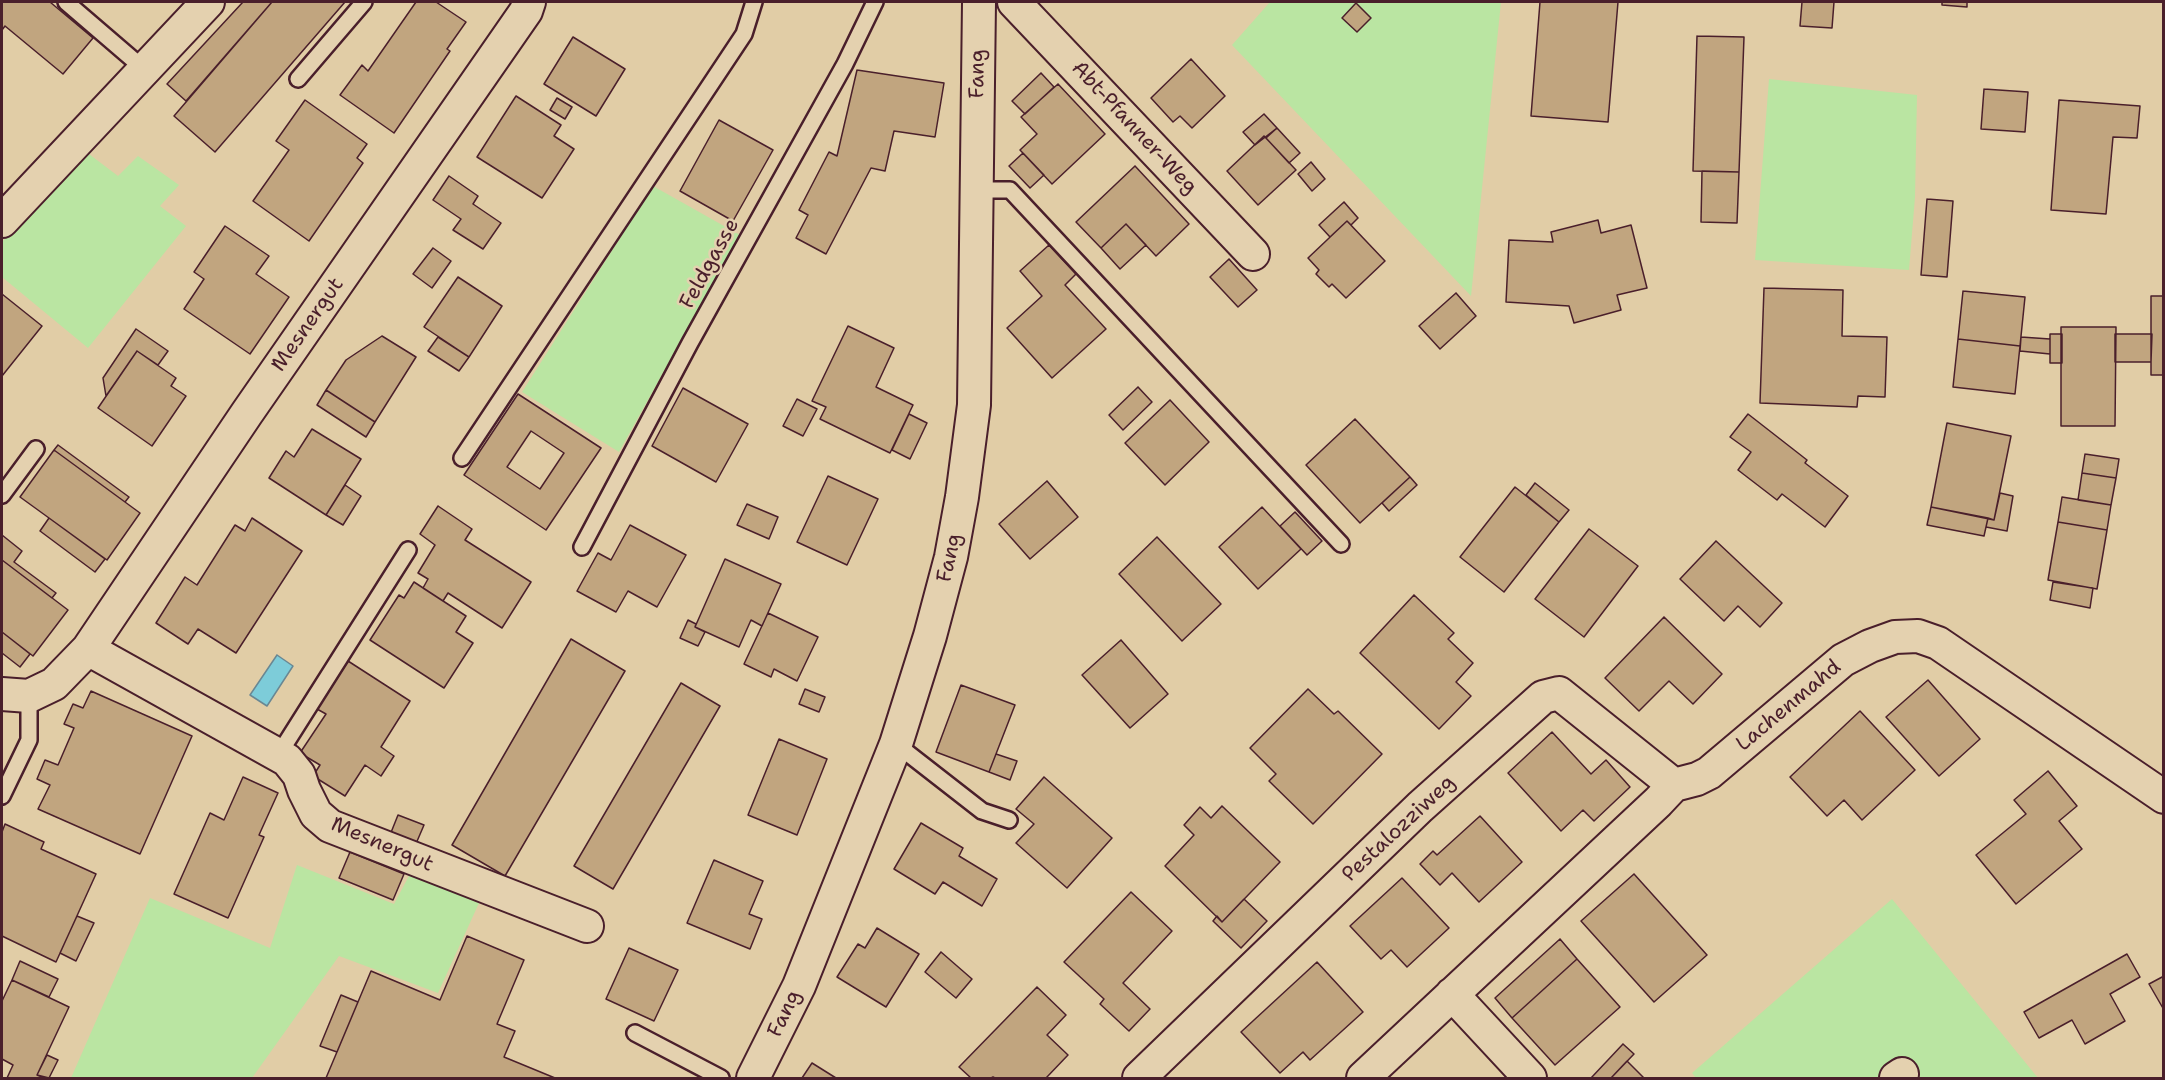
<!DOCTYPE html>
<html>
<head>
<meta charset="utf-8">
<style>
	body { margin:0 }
	#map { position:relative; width:2165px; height:1080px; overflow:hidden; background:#e1cda6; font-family:"Shantell Sans",sans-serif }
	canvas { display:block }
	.frame { position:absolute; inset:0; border:3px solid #4a1f2b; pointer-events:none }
</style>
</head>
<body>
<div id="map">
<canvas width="2165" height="1080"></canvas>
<div class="frame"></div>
</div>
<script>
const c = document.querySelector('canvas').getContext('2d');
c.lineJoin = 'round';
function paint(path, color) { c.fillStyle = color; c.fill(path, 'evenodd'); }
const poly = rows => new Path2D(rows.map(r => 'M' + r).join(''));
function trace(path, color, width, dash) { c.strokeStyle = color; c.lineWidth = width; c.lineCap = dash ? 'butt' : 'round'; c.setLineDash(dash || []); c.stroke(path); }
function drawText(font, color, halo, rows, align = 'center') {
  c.font = font + ' "Shantell Sans",sans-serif'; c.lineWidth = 5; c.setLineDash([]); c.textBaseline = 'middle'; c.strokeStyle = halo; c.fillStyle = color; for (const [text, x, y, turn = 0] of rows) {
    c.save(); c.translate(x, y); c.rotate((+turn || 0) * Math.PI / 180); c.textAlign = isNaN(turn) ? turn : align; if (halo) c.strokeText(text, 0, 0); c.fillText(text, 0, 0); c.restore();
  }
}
paint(poly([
	[1270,2,1501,2,1471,296,1232,45],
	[1769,79,1917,95,1915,197,1909,270,1755,260],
	[85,151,118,176,138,156,179,185,160,206,186,226,88,348,2,277,2,242],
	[653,186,740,235,619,452,522,392],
	[297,865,394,904,410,874,479,903,438,993,339,956,252,1078,71,1078,150,898,270,948],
	[1892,899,2038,1078,1696,1078,1692,1073]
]), '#bae5a2');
const water = poly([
	[277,655,293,666,267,706,250,695,277,655]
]);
paint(water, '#7dccd9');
trace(water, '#698793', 1.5);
const building = poly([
	[2,2,50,2,93,38,63,74,5,26,2,30,2,2],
	[243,2,272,2,186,101,167,84,243,2],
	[272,2,345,2,215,152,174,116,272,2],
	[416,2,436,2,466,22,447,49,450,51,394,133,340,95,362,65,368,71,416,2],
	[1540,2,1618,2,1608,122,1531,116,1540,2],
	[1802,2,1834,2,1832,28,1800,26,1802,2],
	[1942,2,1967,2,1967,7,1942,5,1942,2],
	[1356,3,1371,18,1357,32,1342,18,1356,3],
	[1697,36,1744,37,1739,172,1693,171,1697,36],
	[573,37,625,69,596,116,544,84,573,37],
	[1191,59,1225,96,1192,128,1180,116,1173,122,1151,98,1191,59],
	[857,70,944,83,935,137,894,131,885,171,871,168,826,254,796,238,808,215,799,210,829,152,837,156,857,70],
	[1041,73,1054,87,1025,114,1012,101,1041,73],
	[1058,84,1105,134,1052,184,1020,150,1037,134,1021,117,1058,84],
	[1984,89,2028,92,2025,132,1981,129,1984,89],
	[516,96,561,125,554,136,574,149,542,198,477,157,516,96],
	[557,98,572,107,565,119,550,110,557,98],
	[305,100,367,144,357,158,363,163,309,241,253,201,289,150,276,141,305,100],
	[2059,100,2140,106,2137,138,2113,137,2106,214,2051,210,2059,100],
	[1264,114,1277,128,1255,145,1243,132,1264,114],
	[719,120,773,150,733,221,680,191,719,120],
	[1277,128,1300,153,1289,163,1266,138,1277,128],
	[1264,136,1296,170,1258,205,1227,171,1264,136],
	[1023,153,1044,175,1030,188,1009,166,1023,153],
	[1311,162,1325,179,1312,191,1298,174,1311,162],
	[1135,166,1189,224,1156,256,1126,224,1101,248,1076,222,1135,166],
	[1702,171,1739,172,1737,223,1701,222,1702,171],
	[449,176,478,196,473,204,501,223,483,249,453,230,461,219,433,200,449,176],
	[1927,199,1953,201,1947,277,1921,275,1927,199],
	[1344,202,1358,218,1351,225,1347,221,1330,237,1319,225,1344,202],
	[1598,220,1601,233,1631,225,1647,288,1617,295,1621,310,1574,323,1569,306,1506,302,1509,240,1553,242,1551,232,1598,220],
	[1347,221,1385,261,1346,298,1332,284,1329,287,1316,274,1319,270,1308,258,1347,221],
	[1126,224,1146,245,1120,269,1101,248,1126,224],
	[225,226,269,256,256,274,289,297,250,354,184,309,204,279,194,272,225,226],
	[1049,245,1076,274,1065,285,1106,329,1052,378,1007,328,1042,296,1020,271,1049,245],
	[433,248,451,261,432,288,413,274,433,248],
	[1229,259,1257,290,1238,307,1210,277,1229,259],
	[458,277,502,306,469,357,424,327,458,277],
	[1764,288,1843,290,1842,336,1887,337,1885,397,1858,396,1857,407,1760,403,1764,288],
	[1963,291,2025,297,2020,346,1958,339,1963,291],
	[1456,293,1476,316,1440,349,1419,326,1456,293],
	[2,294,42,326,2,376,2,294],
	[2151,296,2164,296,2164,375,2151,375,2151,296],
	[848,326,894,348,876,387,913,405,890,453,820,419,826,407,812,401,848,326],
	[2061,327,2116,327,2115,426,2061,426,2061,327],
	[136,329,168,351,158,365,137,351,106,396,103,378,136,329],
	[2050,334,2062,334,2062,363,2050,363,2050,334],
	[2115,334,2152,334,2151,362,2115,362,2115,334],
	[382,336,416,357,375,422,326,390,346,360,382,336],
	[438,337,469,357,459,371,428,351,438,337],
	[2021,337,2050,339,2050,354,2020,351,2021,337],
	[1958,339,2020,346,2015,394,1953,387,1958,339],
	[137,351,176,378,171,386,186,396,152,446,98,408,137,351],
	[1138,387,1152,402,1123,430,1109,415,1138,387],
	[683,388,748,424,716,482,652,446,683,388],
	[326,390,375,422,366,437,317,405,326,390],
	[518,394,601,448,546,530,464,475,518,394],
	[531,431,564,453,540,489,507,467,531,431],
	[797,399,817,409,803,436,783,426,797,399],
	[1170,400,1209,442,1165,485,1125,443,1170,400],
	[909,414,927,423,910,459,892,450,909,414],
	[1748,414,1807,460,1805,463,1848,496,1825,527,1782,494,1777,500,1738,470,1751,452,1730,437,1748,414],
	[1355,419,1410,477,1360,523,1306,465,1355,419],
	[1947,423,2011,436,1994,520,1931,507,1947,423],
	[312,429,361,459,326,515,269,478,286,451,294,457,312,429],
	[58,445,129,497,125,502,54,450,58,445],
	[54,450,140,513,107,560,20,497,54,450],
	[2085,454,2119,459,2116,478,2082,473,2085,454],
	[2082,473,2116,478,2111,505,2078,500,2082,473],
	[828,476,878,499,847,565,797,542,828,476],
	[1410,477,1417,485,1389,511,1382,503,1410,477],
	[1047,481,1078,517,1030,559,999,524,1047,481],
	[1535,483,1569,510,1559,522,1526,495,1535,483],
	[345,485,361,496,343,525,326,515,345,485],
	[1515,487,1559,522,1504,592,1460,557,1515,487],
	[2000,493,2013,496,2007,531,1986,527,1988,518,1994,520,2000,493],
	[2062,497,2111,505,2107,530,2058,522,2062,497],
	[747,504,778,517,769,539,737,525,747,504],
	[438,506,472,529,465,540,531,582,502,628,448,593,443,601,423,588,428,579,418,573,435,545,420,534,438,506],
	[1262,507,1301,549,1258,589,1219,547,1262,507],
	[1931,507,1988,518,1984,536,1927,525,1931,507],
	[1295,512,1322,541,1307,555,1280,526,1295,512],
	[49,518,105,559,95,572,40,531,49,518],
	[252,518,302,551,236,653,198,629,188,644,156,623,185,577,197,585,235,525,245,531,252,518],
	[2058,522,2107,530,2097,589,2048,580,2058,522],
	[630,525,686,555,657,607,628,591,616,612,577,591,598,553,611,560,630,525],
	[1589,529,1638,566,1584,637,1535,599,1589,529],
	[2,535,22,551,14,562,56,593,52,598,2,560,2,535],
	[1157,537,1221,604,1182,641,1119,574,1157,537],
	[1716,541,1782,603,1760,627,1738,606,1724,621,1680,579,1716,541],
	[725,559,781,584,762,626,751,620,739,647,695,627,725,559],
	[2,560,68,610,33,656,2,632,2,560],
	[414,582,466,616,456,632,473,643,444,688,370,640,399,595,404,598,414,582],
	[2053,582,2093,588,2090,608,2050,600,2053,582],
	[1414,595,1454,633,1448,639,1473,663,1456,682,1471,696,1439,729,1360,653,1414,595],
	[768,613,818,637,797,681,774,669,771,677,744,664,768,613],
	[1664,617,1722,674,1693,704,1669,681,1639,711,1605,678,1664,617],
	[688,620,696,624,695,627,705,632,698,646,680,638,688,620],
	[2,632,30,654,20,667,2,653,2,632],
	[571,639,625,671,505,876,452,845,571,639],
	[1121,640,1168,694,1130,728,1082,675,1121,640],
	[348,661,410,701,381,747,394,756,381,776,365,765,345,796,313,776,320,765,300,753,326,714,317,709,348,661],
	[1928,680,1980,739,1939,776,1886,717,1928,680],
	[681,683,720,706,613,889,574,866,681,683],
	[961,685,1015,705,989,772,936,752,961,685],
	[805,689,825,697,819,712,799,704,805,689],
	[1308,689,1334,714,1338,711,1382,754,1313,824,1269,781,1276,774,1250,748,1308,689],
	[91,691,192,736,140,854,38,809,50,785,37,779,45,760,58,765,74,728,64,724,73,704,83,708,91,691],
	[1860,711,1915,770,1862,820,1844,800,1827,816,1790,777,1860,711],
	[1552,732,1591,774,1606,760,1630,787,1594,821,1583,810,1561,831,1508,773,1552,732],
	[779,739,827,759,797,835,748,815,779,739],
	[996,754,1017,761,1010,780,989,772,996,754],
	[2048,771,2077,806,2059,821,2082,849,2016,904,1976,855,2026,814,2014,800,2048,771],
	[243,777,278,793,259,835,264,837,228,918,174,894,210,813,224,820,243,777],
	[1044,777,1112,838,1067,888,1016,843,1034,824,1016,809,1044,777],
	[1222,806,1280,862,1222,922,1165,866,1194,835,1184,825,1200,807,1211,818,1222,806],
	[398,815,424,825,415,846,390,835,398,815],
	[1480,816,1522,862,1479,902,1452,873,1440,885,1420,864,1433,851,1437,855,1480,816],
	[921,823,963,848,959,856,997,879,982,906,943,882,935,894,894,869,921,823],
	[5,824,44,842,41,849,96,874,56,962,2,936,2,832,5,824],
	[350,852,404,874,393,900,339,878,350,852],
	[714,860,763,881,749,914,762,919,750,949,687,923,714,860],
	[1634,874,1707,955,1654,1002,1581,921,1634,874],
	[1402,878,1449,928,1407,967,1391,950,1381,959,1350,926,1402,878],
	[1131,892,1172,931,1123,983,1150,1009,1129,1031,1100,1004,1104,999,1064,962,1131,892],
	[1244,899,1267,921,1241,948,1213,921,1217,916,1222,922,1244,899],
	[77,916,94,923,76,961,60,953,77,916],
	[877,928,919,954,886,1007,837,977,858,944,865,948,877,928],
	[467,936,524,960,497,1024,515,1031,504,1057,555,1078,326,1078,371,971,440,1000,467,936],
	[1560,939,1577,959,1512,1018,1495,998,1560,939],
	[629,948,678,970,654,1021,606,999,629,948],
	[941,952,972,979,956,998,925,972,941,952],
	[2127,954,2140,977,2110,994,2125,1021,2085,1044,2072,1020,2039,1038,2024,1012,2127,954],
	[1577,959,1620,1007,1555,1065,1512,1018,1577,959],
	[20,961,58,979,49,997,12,980,20,961],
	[1317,962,1363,1012,1310,1060,1303,1052,1280,1073,1241,1032,1317,962],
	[2164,976,2164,1010,2149,984,2164,976],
	[12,980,69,1007,37,1075,42,1077,41,1078,7,1078,13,1065,2,1059,2,1001,12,980],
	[1037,987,1066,1015,1047,1035,1068,1055,1046,1078,995,1078,993,1077,991,1078,971,1078,959,1067,1037,987],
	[341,995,358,1002,337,1052,320,1046,341,995],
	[1623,1044,1634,1054,1611,1078,1591,1078,1623,1044],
	[47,1055,58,1060,49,1078,37,1075,47,1055],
	[1627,1061,1644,1078,1611,1078,1627,1061],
	[812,1063,836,1078,802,1078,812,1063]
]);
paint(building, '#c1a57f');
trace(building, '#4a1f2b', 1.5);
const service = poly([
	[66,2,144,69],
	[298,79,364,2],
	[977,190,1010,190,1341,544],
	[462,458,744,34,754,2],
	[2,495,36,449],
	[582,547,690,343,845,64,875,2],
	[896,744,982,811,1009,820],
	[279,754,408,550],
	[2,796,29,740,29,696],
	[635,1033,721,1078]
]);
const minor = poly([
	[1014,2,1253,254],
	[2,221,208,2],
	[88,649,287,760,299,775,304,790,316,814,330,826,587,926],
	[2,694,29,696,54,684,88,649,247,413,526,11,529,2],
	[1452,994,1530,1078],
	[753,1078,799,986,896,744,930,636,951,557,962,497,974,405,979,2],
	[1139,1078,1420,807,1543,697,1559,693,1674,785],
	[1363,1078,1658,802,1674,785,1697,779,1709,773,1843,660,1870,646,1895,637,1918,636,1938,643,2164,797],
	[1896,1078,1902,1074]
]);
trace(service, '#4a1f2b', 20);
trace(minor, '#4a1f2b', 36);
trace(service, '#e4d1af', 15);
trace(minor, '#e4d1af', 32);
drawText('21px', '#4a1f2b', '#e4d1af', [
	["Fang",978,74,-89],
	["Abt-Pfanner-Weg",1134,128,47],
	["Feldgasse",710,264,-61],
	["Mesnergut",308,325,-55],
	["Fang",950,558,-77],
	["Lachenmahd",1789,706,-40],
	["Pestalozziweg",1399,829,-43],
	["Mesnergut",382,845,23],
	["Fang",785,1014,-64]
]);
</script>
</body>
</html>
